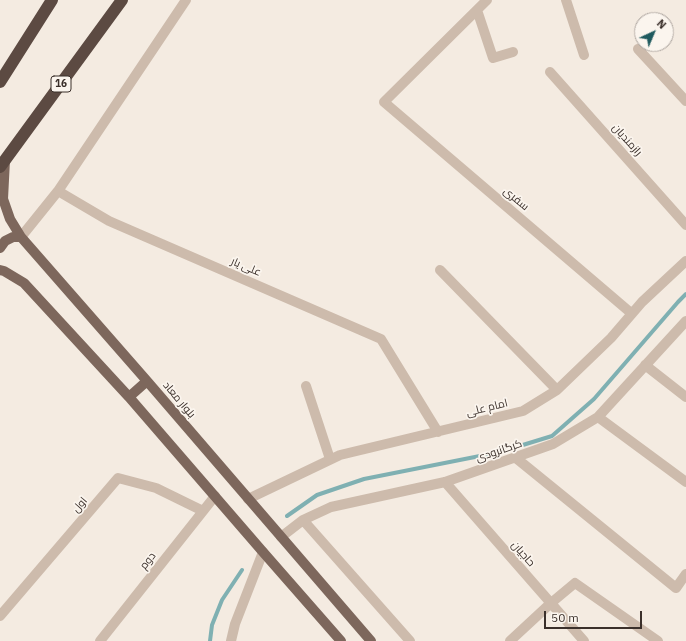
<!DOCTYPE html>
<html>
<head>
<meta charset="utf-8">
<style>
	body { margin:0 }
	#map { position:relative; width:686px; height:641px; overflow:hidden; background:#f4ebe1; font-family:"IBM Plex Sans",sans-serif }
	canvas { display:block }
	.north { position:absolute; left:634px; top:12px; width:40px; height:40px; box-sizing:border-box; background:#fbf5ee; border:1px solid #aea6a0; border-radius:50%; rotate:44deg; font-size:11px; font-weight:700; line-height:16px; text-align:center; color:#3b302b }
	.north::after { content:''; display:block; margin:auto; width:14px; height:18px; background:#1f5a5e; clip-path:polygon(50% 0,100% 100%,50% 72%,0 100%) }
	.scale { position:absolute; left:544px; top:611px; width:98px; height:18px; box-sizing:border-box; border:2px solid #3b302b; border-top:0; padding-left:5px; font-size:12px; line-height:14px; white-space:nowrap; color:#3b302b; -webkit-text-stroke:3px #fbf5ee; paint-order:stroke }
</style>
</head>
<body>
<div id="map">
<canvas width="686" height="641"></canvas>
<div class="north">N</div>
<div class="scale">50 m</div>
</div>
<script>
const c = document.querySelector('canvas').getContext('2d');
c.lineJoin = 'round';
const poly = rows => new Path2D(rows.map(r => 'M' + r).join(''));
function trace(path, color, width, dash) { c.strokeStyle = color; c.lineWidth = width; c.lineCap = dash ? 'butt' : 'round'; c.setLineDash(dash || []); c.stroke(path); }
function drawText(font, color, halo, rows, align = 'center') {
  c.font = font + ' "IBM Plex Sans",Cairo,sans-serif'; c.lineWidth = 3.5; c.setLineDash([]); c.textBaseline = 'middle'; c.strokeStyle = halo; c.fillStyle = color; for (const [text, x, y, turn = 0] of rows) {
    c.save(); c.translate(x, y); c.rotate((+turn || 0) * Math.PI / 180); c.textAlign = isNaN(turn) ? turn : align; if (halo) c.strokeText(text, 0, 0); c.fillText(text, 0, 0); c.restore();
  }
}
trace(poly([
	[287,516,317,495,364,479,500,452,552,436,594,399,678,302,686,294],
	[210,641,212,625,222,600,242,570]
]), '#7fb0b2', 4);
trace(poly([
	[487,0,384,102,631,313],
	[566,0,584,55],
	[477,10,493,58,513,52],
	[638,49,686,101],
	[550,72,686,225],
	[58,191,186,0],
	[21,237,58,191,109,221,381,339,438,432],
	[440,270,557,390],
	[645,365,686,397],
	[306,386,330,459],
	[598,417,686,482],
	[516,458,676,588,686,574],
	[445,482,584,641],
	[248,499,340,455,523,411,557,390,611,338,642,302,686,261],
	[303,520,410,641],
	[281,537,303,520,331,507,445,482,553,444,598,417,686,321],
	[0,616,118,478,156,488,203,511],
	[100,641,215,496],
	[231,641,235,624,263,552],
	[510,641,551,603,575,583,658,641]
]), '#cdbbac', 10);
trace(poly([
	[5,160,3,199,10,219,21,237,147,381,371,641],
	[0,248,5,241,13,237,21,237],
	[0,270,4,271,24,283,129,397,263,552,341,641],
	[129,397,147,381]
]), '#7d675c', 10);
trace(poly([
	[0,82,52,0],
	[0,167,122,0]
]), '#5c4a42', 12);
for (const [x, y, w] of [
	[61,84,20]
]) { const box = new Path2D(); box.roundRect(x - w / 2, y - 8, w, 16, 3); c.fillStyle = '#fbf5ee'; c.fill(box); trace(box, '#3b302b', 1); }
drawText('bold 10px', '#3b302b', null, [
	["16",61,84]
]);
drawText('11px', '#3b302b', '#fbf5ee', [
	["رازمندیان",627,140,48],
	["سفری",516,199,40],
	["علی یار",246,267,23],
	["بلوار معاد",179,400,50],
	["امام علی",487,408,-14],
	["کرگانرودی",499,451,-19],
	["اول",80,505,-49],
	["حاجیان",523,554,49],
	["دوم",148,561,-51]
]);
</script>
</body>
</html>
